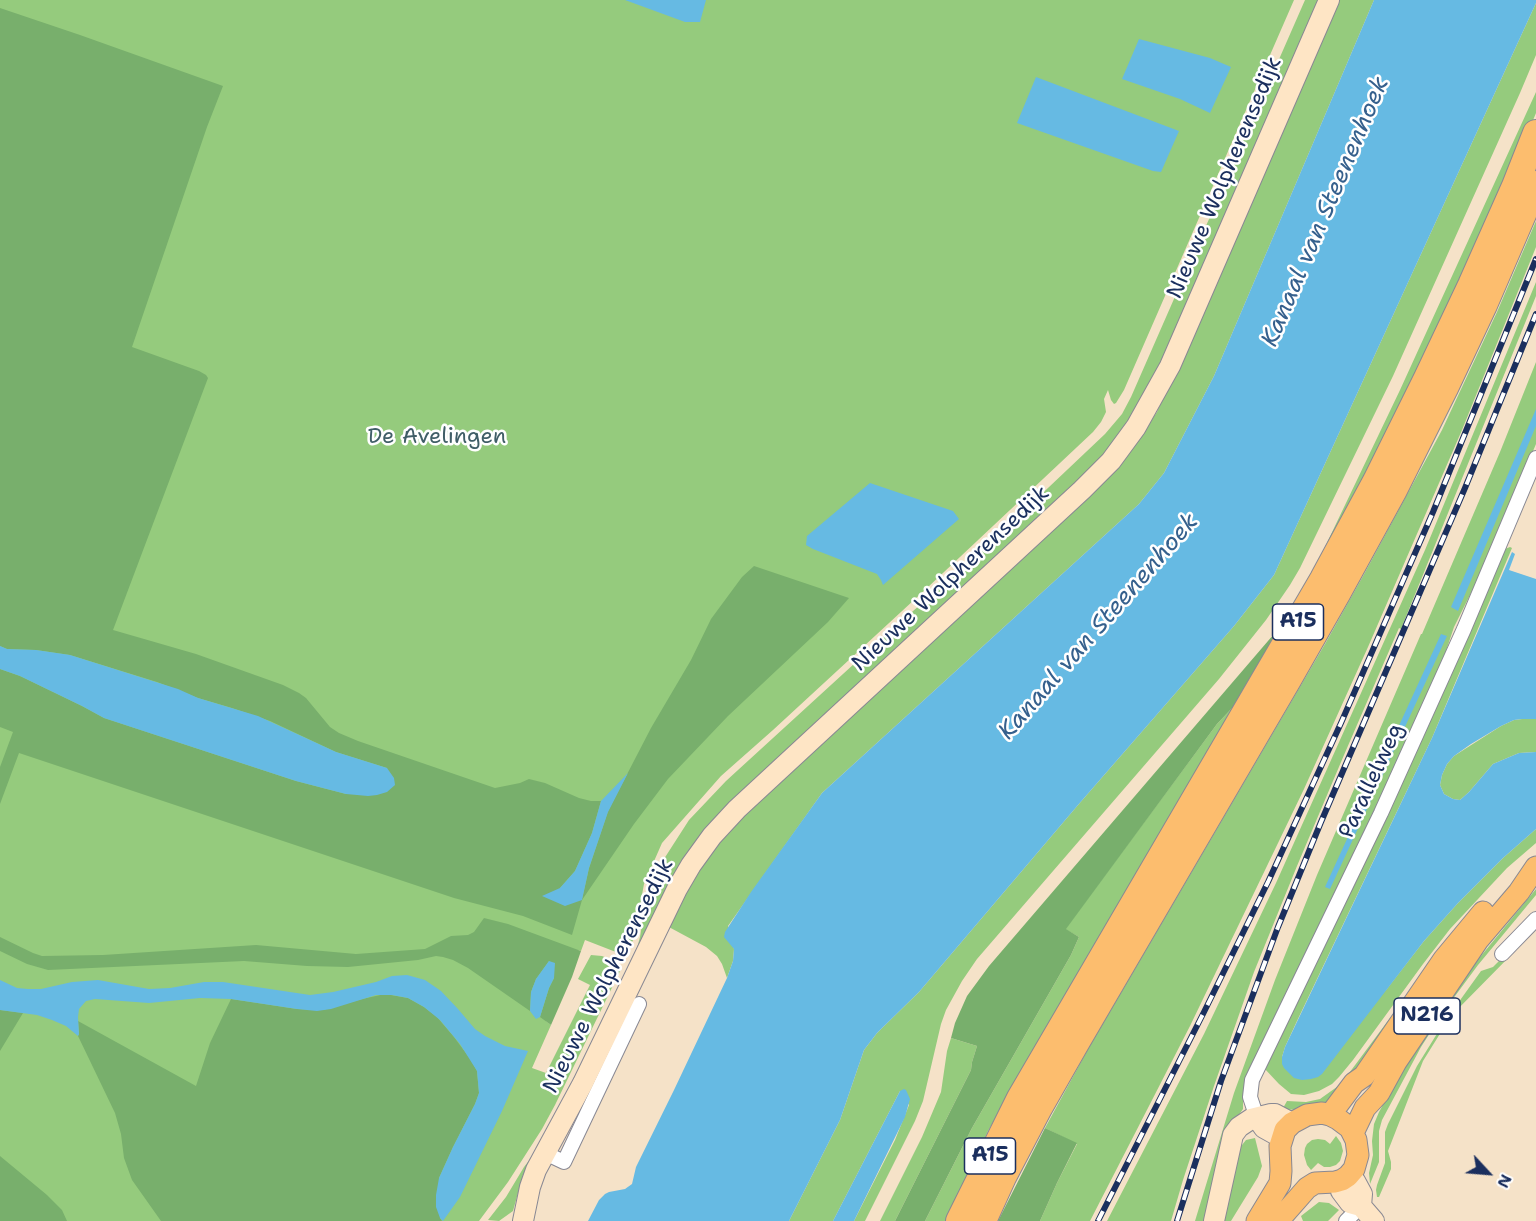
<!DOCTYPE html>
<html>
<head>
<meta charset="utf-8">
<style>
	body { margin:0 }
	#map { position:relative; width:1536px; height:1221px; overflow:hidden; background:#f5e2c8; font-family:"Shantell Sans",sans-serif }
	canvas { display:block }
	.north { position:absolute; left:1458px; top:1143px; width:60px; height:60px; -webkit-text-stroke:4px #fff; paint-order:stroke; rotate:116deg; font-size:16px; font-weight:700; line-height:24px; text-align:center; color:#1b2f5e }
	.north::after { content:''; display:block; margin:auto; width:21px; height:27px; background:#1b2f5e; clip-path:polygon(50% 0,100% 100%,50% 72%,0 100%) }
</style>
</head>
<body>
<div id="map">
<canvas width="1536" height="1221"></canvas>
<div class="north">N</div>
</div>
<script>
const c = document.querySelector('canvas').getContext('2d');
c.lineJoin = 'round';
function paint(path, color) { c.fillStyle = color; c.fill(path, 'evenodd'); }
const poly = rows => new Path2D(rows.map(r => 'M' + r).join(''));
function trace(path, color, width, dash) { c.strokeStyle = color; c.lineWidth = width; c.lineCap = dash ? 'butt' : 'round'; c.setLineDash(dash || []); c.stroke(path); }
function drawText(font, color, halo, rows, align = 'center') {
  c.font = font + ' "Shantell Sans",sans-serif'; c.lineWidth = 5; c.setLineDash([]); c.textBaseline = 'middle'; c.strokeStyle = halo; c.fillStyle = color; for (const [text, x, y, turn = 0] of rows) {
    c.save(); c.translate(x, y); c.rotate((+turn || 0) * Math.PI / 180); c.textAlign = isNaN(turn) ? turn : align; if (halo) c.strokeText(text, 0, 0); c.fillText(text, 0, 0); c.restore();
  }
}
paint(poly([
	[0,0,1294,0,1124,390,1116,403,1114,404,1111,400,1108,390,1104,399,1106,412,1101,422,1093,432,927,588,773,730,721,776,662,843,644,884,634,938,626,955,621,954,585,940,581,951,578,950,546,1021,551,1025,532,1068,546,1073,590,985,578,979,591,955,602,956,614,961,621,969,555,1105,542,1129,508,1182,479,1221,0,1221],
	[1305,0,1322,0,1153,385,1104,458,732,802,636,952,640,937,647,894,652,881,662,862,689,820,726,781,890,631,973,559,1105,434,1122,414,1131,397],
	[1338,0,1374,0,1214,376,1164,473,1139,504,822,793,728,926,734,949,733,961,727,978,722,964,717,956,706,947,667,926,681,896,724,833,1135,444,1157,412],
	[1536,3,1536,55,1520,93,1393,376,1300,568,1290,585,1266,620,1219,679,977,959,962,981,946,1010,941,1024,923,1101,915,1121,865,1221,854,1221,895,1140,909,1105,900,1091,833,1221,789,1221,840,1120,864,1050,877,1033,919,992,1078,805,1234,626,1274,575],
	[1536,92,1536,113,1466,283,1302,595,1400,390],
	[1536,221,1536,247,1462,430,1368,647,1304,789,1190,1026,1090,1221,1040,1221,1057,1183,1077,1144,1045,1128,1087,1051,1325,644,1363,576,1442,430,1497,312],
	[1536,282,1536,296,1401,629,1399,628,1344,755,1297,866,1254,972,1214,1086,1183,1180,1171,1221,1107,1221,1204,1034,1276,883,1425,550],
	[1536,362,1536,444,1482,571,1454,627,1442,663,1342,885,1247,1081,1243,1090,1243,1109,1236,1119,1206,1221,1195,1221,1234,1093,1275,980,1317,875,1421,634,1422,634,1500,452],
	[1510,547,1512,548,1432,738,1297,1021,1285,1047,1282,1057,1386,990,1424,941,1458,903,1503,858,1536,829,1536,843,1507,868,1450,929,1423,964,1353,1060,1339,1077,1332,1084,1319,1091,1304,1095,1291,1094,1279,1084,1264,1068,1502,550],
	[1234,706,1035,1047,988,1131,946,1221,925,1221,972,1128,1071,955,1079,937,1065,929,1217,724],
	[1522,719,1536,719,1536,752,1519,753,1493,764,1469,792,1460,800,1453,799,1444,794,1440,785,1442,775,1447,764,1454,756,1501,726,1514,720],
	[1536,889,1536,895,1478,965,1444,1011,1421,1047,1382,1120,1379,1131,1379,1162,1370,1184,1369,1173,1373,1155,1372,1141,1374,1124,1379,1112,1404,1067,1476,962],
	[1509,951,1513,953,1451,1016,1423,1061,1388,1151,1391,1162,1391,1169,1379,1197,1377,1197,1376,1190,1377,1185,1385,1163,1385,1132,1388,1124,1417,1066,1443,1024,1481,971,1493,967],
	[1413,987,1415,989,1340,1092,1325,1104,1307,1109,1282,1110,1287,1101,1306,1102,1320,1099,1341,1084],
	[951,1038,977,1046,972,1062,971,1070,895,1221,880,1221,922,1137,941,1092,947,1051],
	[1336,1136,1341,1143,1343,1151,1340,1161,1336,1165,1330,1167,1324,1167,1318,1163,1311,1170,1307,1165,1304,1155,1305,1148,1307,1144,1312,1140,1318,1139,1325,1140,1330,1144],
	[1255,1138,1262,1166,1258,1177,1231,1221,1220,1221,1238,1150,1246,1140],
	[531,1158,523,1175,513,1211,499,1221,488,1220,506,1197,524,1167],
	[1319,1202,1329,1203,1339,1210,1328,1221,1303,1221,1301,1216]
]), '#95cb7d');
paint(poly([
	[0,8,80,35,223,86,207,127,132,347,199,371,206,375,208,378,113,630,196,654,283,685,299,693,306,698,330,727,339,733,358,741,495,788,520,783,529,779,545,783,579,798,591,801,601,801,592,833,575,871,560,888,582,899,589,868,608,811,651,728,691,660,711,619,742,577,754,566,849,598,828,622,728,716,668,779,634,824,582,900,572,935,523,916,454,898,19,753,0,804,0,767,13,732,0,727,0,669,20,676,82,706,104,718,296,781,346,794,387,768,336,752,270,721,232,708,198,698,157,682,70,655,36,650,7,649,0,646],
	[1286,620,1263,656,1234,706,1217,724,1066,929,1079,937,1071,955,972,1128,925,1221,895,1221,971,1070,972,1062,977,1046,951,1038,955,1023,967,996,989,966],
	[484,918,508,924,581,951,572,977,551,1025,540,1017,549,988,554,978,549,961,536,979,531,992,530,1011,468,968,453,960,443,957,436,956,418,960,348,967,307,966,244,961,48,970,27,964,0,951,0,937,33,953,42,956,103,955,256,945,356,954,425,949,451,936,468,935,474,932],
	[385,994,408,998,424,1007,437,1017,454,1037,471,1060,477,1071,479,1093,475,1104,453,1147,439,1178,440,1218,442,1221,161,1221,132,1180,124,1158,121,1134,115,1113,78,1036,79,1034,78,1021,196,1086,210,1043,231,999,297,1009,323,1010,362,999],
	[0,1010,23,1013,0,1051],
	[1045,1128,1077,1143,1057,1183,1040,1221,998,1221],
	[0,1156,47,1195,62,1210,67,1221,0,1221]
]), '#78af6c');
paint(poly([
	[625,0,706,0,700,22,685,22],
	[1374,0,1536,0,1536,3,1274,575,1234,626,1078,805,919,992,877,1033,864,1050,840,1120,789,1221,588,1221,599,1200,605,1194,609,1192,625,1189,632,1184,636,1167,674,1090,727,978,733,961,734,949,724,937,725,932,751,892,822,793,1139,504,1164,473,1214,376],
	[1139,39,1210,58,1231,67,1210,113,1180,99,1122,79],
	[1036,77,1179,131,1161,172,1153,171,1017,123],
	[1536,409,1536,426,1458,611,1451,607],
	[870,483,953,511,959,519,883,585,881,580,877,574,813,549,806,545,807,536],
	[1512,552,1515,554,1509,570,1536,579,1536,719,1522,719,1514,720,1501,726,1471,744,1454,756,1447,764,1442,775,1440,785,1444,794,1453,799,1460,800,1469,792,1493,764,1519,753,1536,752,1536,829,1503,858,1458,903,1424,941,1322,1074,1318,1077,1311,1079,1302,1080,1294,1078,1284,1068,1282,1064,1282,1057,1285,1047,1432,738],
	[1441,634,1447,636,1330,889,1325,887],
	[0,646,7,649,36,650,70,655,178,689,198,698,258,716,336,752,387,768,394,778,395,785,387,792,377,795,368,796,346,794,296,781,104,718,82,706,20,676,0,669],
	[628,773,608,812,589,868,582,900,565,906,542,896,560,888,575,871,592,833,601,801],
	[549,961,555,963,554,978,549,988,540,1017,536,1019,530,1011,531,992,536,979],
	[407,975,425,980,441,991,458,1009,475,1029,485,1036,505,1046,528,1051,502,1111,460,1197,443,1221,440,1218,436,1207,436,1195,439,1178,453,1147,475,1104,479,1093,477,1071,460,1044,440,1020,424,1007,408,998,392,995,376,995,331,1009,317,1011,297,1009,231,999,200,998,149,1003,95,999,86,1001,79,1009,78,1017,79,1034,78,1036,66,1026,52,1020,37,1015,0,1010,0,980,17,988,28,989,41,989,72,982,98,980,149,989,170,988,204,982,223,982,310,995,333,992,376,982,392,976],
	[904,1089,906,1090,910,1099,905,1117,854,1221,833,1221,900,1091]
]), '#66bae3');
const street = poly([
	[1502,954,1536,919],
	[1257,1118,1250,1097,1252,1080,1381,813,1464,629,1536,458],
	[545,1153,564,1162,639,1004],
	[1346,1221,1361,1206]
]);
const secondary = poly([
	[1257,1118,1264,1128,1282,1138],
	[1355,1181,1362,1194,1361,1206],
	[1341,1191,1350,1203,1361,1206,1374,1221],
	[523,1221,530,1187,536,1170,583,1083,677,889,691,865,712,836,737,809,1082,490,1111,461,1136,427,1170,366,1329,0],
	[1214,1221,1233,1135,1239,1127,1251,1119,1271,1114,1275,1114,1292,1123]
]);
const primary = poly([
	[1330,1115,1354,1083,1364,1076,1444,959,1483,912],
	[1353,1133,1365,1108,1379,1093,1396,1062,1478,940,1519,892,1536,867],
	[1257,1221,1280,1183,1281,1171,1280,1146,1285,1130,1292,1123,1307,1115,1322,1113,1330,1115,1338,1119,1350,1128,1356,1140,1358,1155,1354,1169,1348,1176,1342,1180,1335,1182,1315,1183,1307,1188,1278,1221]
]);
const highway = poly([
	[959,1221,1020,1098,1323,579,1376,481,1427,378,1471,285,1515,186,1536,133],
	[983,1221,1003,1177,1039,1108,1076,1043,1288,680,1337,594,1394,490,1445,388,1484,305,1536,184]
]);
trace(street, '#888893', 16);
trace(secondary, '#888893', 22);
trace(primary, '#888893', 23);
trace(highway, '#888893', 28);
trace(street, '#fff', 14);
trace(secondary, '#fee5c5', 20);
trace(primary, '#fcbd6e', 21);
trace(highway, '#fcbd6e', 26);
const rail = poly([
	[1098,1221,1204,1012,1268,882,1341,723,1433,512,1536,259],
	[1177,1221,1221,1081,1278,927,1321,822,1465,488,1536,314]
]);
trace(rail, '#1b2f5e', 6);
trace(rail, '#fff', 4, [11]);
for (const [x, y, w] of [
	[1298,622,51],
	[1427,1016,66],
	[990,1156,51]
]) { const box = new Path2D(); box.roundRect(x - w / 2, y - 18, w, 36, 4.5); c.fillStyle = '#fff'; c.fill(box); trace(box, '#1b2f5e', 1.5); }
drawText('bold 21px', '#1b2f5e', null, [
	["A15",1298,622],
	["N216",1427,1016],
	["A15",990,1156]
]);
drawText('22px', '#1b2f5e', '#fff', [
	["Nieuwe Wolpherensedijk",1225,178,-67],
	["Nieuwe Wolpherensedijk",951,579,-43],
	["Parallelweg",1372,781,-65],
	["Nieuwe Wolpherensedijk",609,976,-63]
]);
drawText('22px', '#405e67', '#fff', [
	["De Avelingen",437,437]
]);
drawText('italic 24px', '#35608d', '#fff', [
	["Kanaal van Steenenhoek",1326,212,-67],
	["Kanaal van Steenenhoek",1099,627,-49]
]);
</script>
</body>
</html>
